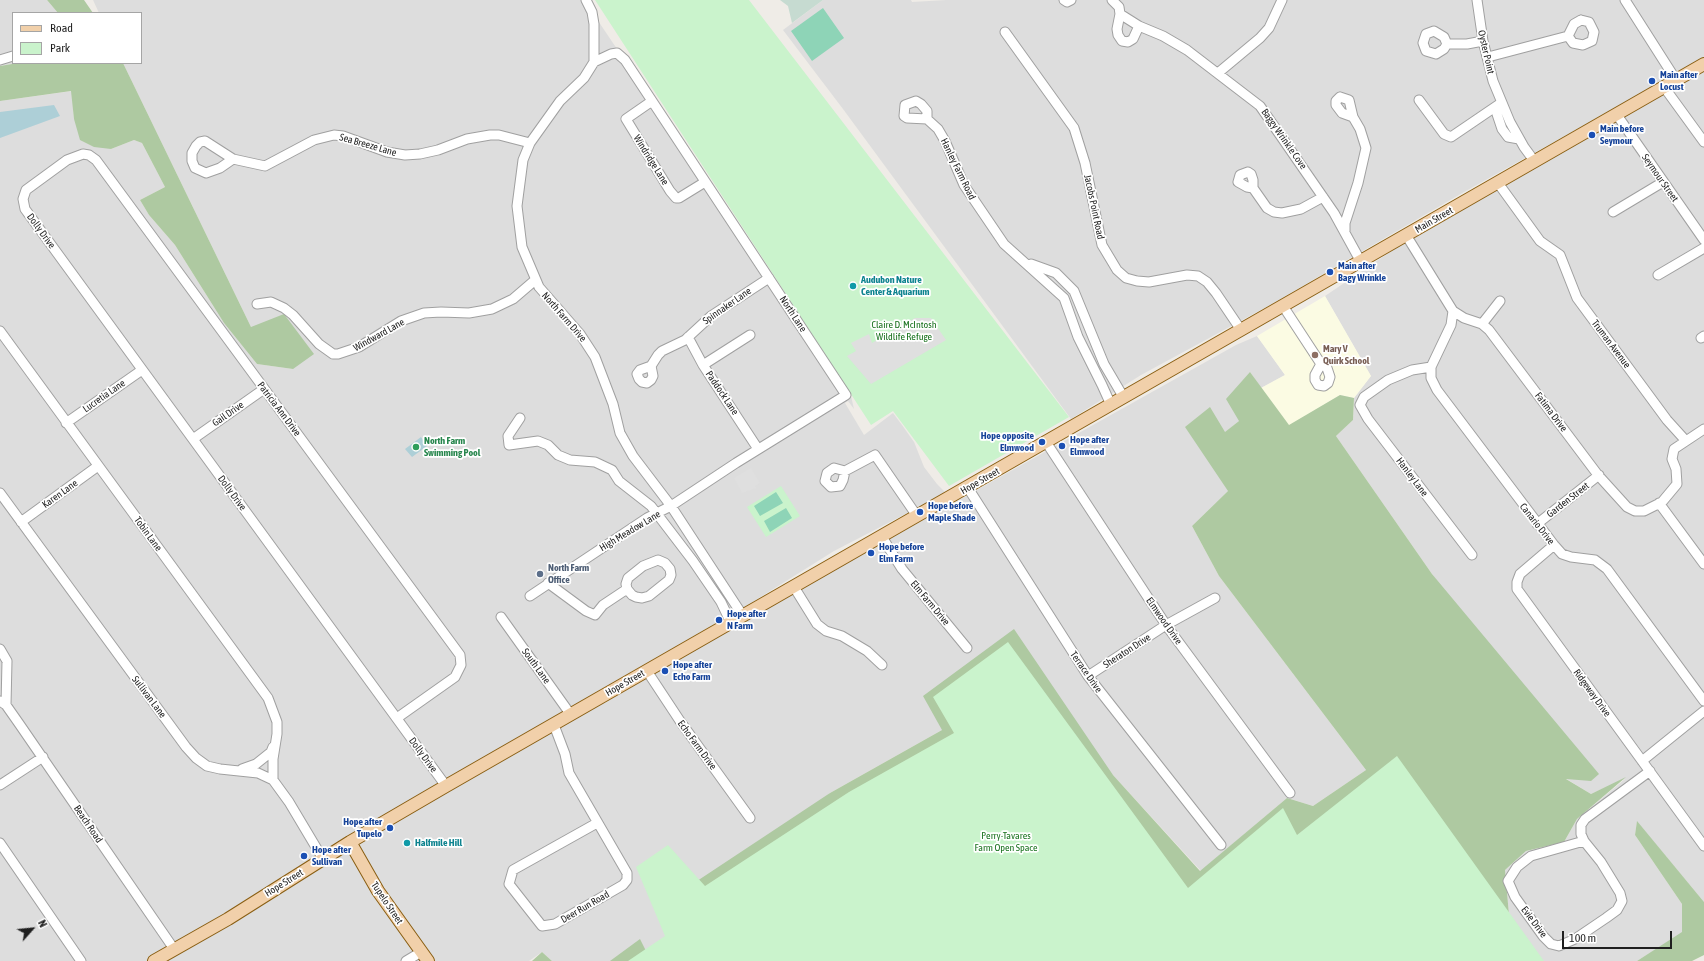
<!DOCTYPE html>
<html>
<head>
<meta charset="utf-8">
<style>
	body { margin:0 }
	#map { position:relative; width:1704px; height:961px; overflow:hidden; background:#efece7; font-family:"Asap Condensed",sans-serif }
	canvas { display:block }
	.legend { position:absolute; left:12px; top:12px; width:130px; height:52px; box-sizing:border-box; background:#fff; border:1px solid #a5a5a5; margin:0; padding:5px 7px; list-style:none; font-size:12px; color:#1f1f1f }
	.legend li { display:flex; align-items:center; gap:8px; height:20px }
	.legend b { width:20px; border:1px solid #a5a5a5 }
	.north { position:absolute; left:12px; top:909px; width:40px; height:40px; -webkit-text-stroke:3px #fff; paint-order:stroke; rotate:63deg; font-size:11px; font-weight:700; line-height:16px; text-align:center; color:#1f1f1f }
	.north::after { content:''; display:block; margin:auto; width:14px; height:18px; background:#1f1f1f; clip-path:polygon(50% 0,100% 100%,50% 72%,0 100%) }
	.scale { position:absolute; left:1562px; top:931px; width:110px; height:18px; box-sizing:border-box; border:2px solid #1f1f1f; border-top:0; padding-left:5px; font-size:12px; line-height:14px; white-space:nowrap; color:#1f1f1f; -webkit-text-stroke:3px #fff; paint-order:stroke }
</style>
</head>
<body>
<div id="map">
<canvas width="1704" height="961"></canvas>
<ul class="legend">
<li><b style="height:5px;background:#f1d0aa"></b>Road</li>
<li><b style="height:11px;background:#caf3cc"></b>Park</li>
</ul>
<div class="north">N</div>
<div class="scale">100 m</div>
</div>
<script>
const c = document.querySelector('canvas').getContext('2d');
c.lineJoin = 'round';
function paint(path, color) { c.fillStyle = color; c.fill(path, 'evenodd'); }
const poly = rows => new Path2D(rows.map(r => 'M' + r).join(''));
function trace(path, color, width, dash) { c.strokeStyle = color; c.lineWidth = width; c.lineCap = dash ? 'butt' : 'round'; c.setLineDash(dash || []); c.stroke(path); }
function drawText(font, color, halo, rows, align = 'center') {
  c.font = font + ' "Asap Condensed",sans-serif'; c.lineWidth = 3.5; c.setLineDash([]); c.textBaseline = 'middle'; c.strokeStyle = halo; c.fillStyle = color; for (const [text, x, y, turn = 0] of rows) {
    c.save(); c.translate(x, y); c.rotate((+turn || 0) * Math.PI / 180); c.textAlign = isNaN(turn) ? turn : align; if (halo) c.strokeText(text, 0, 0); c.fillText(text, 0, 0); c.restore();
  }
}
paint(poly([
	[0,0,47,0,58,13,13,13,13,63,18,63,0,66],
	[93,0,584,0,851,396,854,409,848,401,845,403,864,435,893,413,902,425,914,442,924,467,937,484,946,493,834,551,751,603,596,692,605,703,723,632,1236,345,1257,336,1285,375,1261,388,1250,372,1239,421,1226,432,1228,491,1192,526,1219,576,1366,770,1313,806,1287,798,1201,871,1113,775,942,730,830,793,684,961,552,961,542,952,529,961,0,961,0,101,72,91,74,119,111,149,134,140,142,143,165,187,140,200,149,215,175,245,224,323,257,364,293,369,251,327,123,63,141,63,141,13,99,13],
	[823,0,911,0,912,2,946,0,1704,0,1704,902,1637,822,1635,835,1682,904,1682,933,1637,961,1527,961,1510,926,1505,870,1526,851,1564,842,1577,819,1625,779,1591,794,1565,778,1432,574,1336,436,1353,420,1354,398,1371,376,1325,296,1439,219,1669,78,1464,192,1270,305,1141,375,1071,419,843,109,783,30]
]), '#ddd');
paint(poly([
	[1325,296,1371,376,1354,398,1340,395,1289,426,1261,388,1285,375,1257,336]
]), '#fbfbe3');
paint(poly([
	[47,0,84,0,93,13,58,13],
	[18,63,123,63,251,327,284,314,314,354,293,369,257,364,224,323,175,245,149,215,140,200,165,187,142,143,134,140,111,149,94,147,80,140,74,119,71,91,0,101,0,66],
	[1250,372,1289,425,1340,395,1354,398,1353,420,1336,436,1432,574,1599,774,1591,781,1566,779,1591,794,1626,777,1577,819,1564,842,1526,851,1505,870,1510,926,684,961,723,893,688,887,830,793,942,730,923,696,1014,629,1113,775,1200,871,1287,798,1313,806,1366,770,1219,576,1192,526,1228,491,1185,427,1210,407,1225,432,1239,421,1226,399],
	[1637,821,1704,902,1704,955,1692,961,1637,961,1682,932,1682,904,1635,835],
	[640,939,651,961,610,961],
	[542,952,552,961,532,961]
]), '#aec9a1');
paint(poly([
	[780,0,823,0,792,23,788,6]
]), '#c6dbd1');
paint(poly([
	[595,0,749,0,1069,417,949,486,893,411,871,425],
	[781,486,800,516,766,537,747,507],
	[1008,642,1188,888,1283,808,1297,835,1397,756,1544,961,628,961,665,936,636,867,668,845,705,886,849,792,954,733,933,697]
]), '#caf3cc');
paint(poly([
	[823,8,844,38,812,61,791,31],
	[776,492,783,503,760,516,754,506],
	[786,508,792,518,770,532,764,521]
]), '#8ed4b7');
paint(poly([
	[915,318,931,318,946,340,871,384,847,356,856,351,851,343,869,334,872,343],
	[751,468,760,483,755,486,756,488,742,493,734,478]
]), '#dfdfdf');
paint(poly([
	[54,105,60,116,0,138,0,112],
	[421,437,427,446,412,457,405,449]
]), '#adcfd7');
const minor = poly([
	[586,0,592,12,594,24,594,62],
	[1064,0,1067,2,1071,0],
	[1112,0,1119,7,1120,14,1117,29,1118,35,1122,41,1128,42,1133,39,1139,26],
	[1477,0,1483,41,1493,81,1510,122,1524,147,1535,162],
	[1625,0,1676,80],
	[1120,14,1139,26,1163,36,1187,50,1260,106,1334,213,1361,262],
	[1581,20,1589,22,1594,32,1592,41,1583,45,1573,43,1568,36,1574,24,1581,20],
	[1005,32,1074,128,1085,163,1102,245,1117,270,1126,278,1137,281,1149,282,1187,275,1198,276,1207,282,1216,293,1241,330],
	[1447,44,1444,37,1434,31,1426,34,1423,43,1426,51,1436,54,1444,49,1447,44,1467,44,1483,41],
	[1488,57,1568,36],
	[0,60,13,56],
	[1218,73,1260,38,1269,28,1282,0],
	[1664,87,1704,142],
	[1340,97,1349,100,1353,117,1342,113,1336,105,1336,101,1340,97],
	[1419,100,1444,134,1451,137,1501,103],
	[652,101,626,119,670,191,676,198,679,198,705,182],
	[1501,103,1497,114,1502,129,1508,137,1519,139],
	[1617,115,1704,240],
	[927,119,927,111,921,104,916,101,905,105,904,116,907,118,927,119,938,129,945,141,964,185,1004,244,1064,298,1078,337,1102,385,1111,405],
	[233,159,220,168,206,173,195,168,192,161,192,153,196,146,200,142,205,141,233,159,265,166,314,140,334,135,343,136,387,152,405,155,420,154,438,150,467,139,490,135,499,135,530,143],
	[1248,172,1251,174,1253,180,1253,188,1247,187,1238,182,1240,175,1248,172],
	[1498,183,1540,241,1560,255,1577,298,1667,420,1686,441],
	[1253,188,1267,208,1274,212,1282,213,1301,209,1323,197],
	[1613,212,1663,182],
	[1345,231,1345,223,1358,183,1366,148,1360,129,1353,117],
	[1406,235,1453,311,1464,318,1482,324,1489,330,1598,475,1627,507,1635,511,1644,511,1662,502,1677,484,1676,469,1672,459,1674,449,1704,429],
	[1031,264,1056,273,1074,291,1104,364,1124,398],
	[1658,275,1704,248],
	[257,304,271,302,284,308,293,315,319,344,333,354,338,354,359,347,401,321,424,313,441,312,469,313,492,309,513,299,534,281],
	[1283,306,1321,364,1315,375,1315,380,1318,385,1324,386,1328,383,1330,377,1327,368,1321,364],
	[1453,311,1451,325,1431,367,1431,378,1437,390,1554,545,1562,554,1571,557,1595,560,1607,569,1704,701],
	[1482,324,1500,301],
	[0,331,268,698,277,722,277,734,273,759,273,780],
	[688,337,703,365,758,449],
	[1701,338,1704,336],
	[703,365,750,335],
	[651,366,658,355,662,351,685,340,711,316,769,278],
	[651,366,653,376,651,380,647,383,642,382,639,379,637,374,640,370,651,366],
	[1431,367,1412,370,1388,380,1364,397,1360,405,1368,419,1472,555],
	[520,418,508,436,509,445,538,441,548,445,558,455,570,460,595,462,612,470,619,481,651,506,693,561,721,602,731,623],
	[66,423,142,370],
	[193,439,264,389],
	[1046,442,1166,625,1290,793],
	[845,471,843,480,840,486,831,487,825,481,827,473,834,468,845,471,875,455,917,516],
	[968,488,1088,676,1221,845],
	[0,493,186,747,196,758,207,766,220,769,258,773,273,780,289,802,323,859],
	[1659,503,1704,564],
	[21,522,98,466],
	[1537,524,1599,475],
	[882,537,902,569,967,648],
	[1554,545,1520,574,1517,582,1517,589,1704,846],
	[548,583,586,611,595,615,603,605,627,589,626,584,628,578,643,566,658,560,665,563,670,569,671,575,669,580,649,596,642,598,636,597,632,595,627,589],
	[794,587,817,624,826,631,842,636,867,651,882,665],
	[530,596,647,518,671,506,736,463,846,395,625,60,617,53,611,54,594,62,584,78,560,101,530,143,523,160,517,206,522,247,539,287,580,334,595,357,613,404,620,433,633,456,671,506,743,616],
	[501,617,571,715],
	[0,649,7,661,6,705],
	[647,671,680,721,750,818],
	[1088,676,1166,625,1215,598],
	[0,701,6,705,20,725,174,949],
	[397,718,455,677,461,665,460,655,96,160,89,155,83,154,67,160,26,190,23,199,25,209,446,786],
	[554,725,565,754,569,773,627,873,627,880,623,885,555,924,542,926,509,884,513,870,597,823],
	[1642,761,1704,711],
	[242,769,256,764,271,752,273,747],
	[0,785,43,757],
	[1584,841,1601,862,1620,893,1622,901,1617,910,1606,918,1575,939,1559,946,1551,944,1543,936,1515,897,1508,881,1517,867,1531,856,1584,841],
	[1584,841,1581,834,1581,825,1585,819,1650,771],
	[0,843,81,961],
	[406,961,421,952]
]);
const major = poly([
	[350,842,378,891,428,961],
	[154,961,228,919,350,842,446,786,1704,64]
]);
trace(minor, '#a0a0a0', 11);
trace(major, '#895e12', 14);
trace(minor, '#fff', 9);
trace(major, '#f1d0aa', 12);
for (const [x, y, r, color] of [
	[1652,81,4,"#1a4fb4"],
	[1592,135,4,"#1a4fb4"],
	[1330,272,4,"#1a4fb4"],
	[853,286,4,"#0f9aa8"],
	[1315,355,4,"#8d6e63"],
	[1042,442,4,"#1a4fb4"],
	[1062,446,4,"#1a4fb4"],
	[416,447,4,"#2e9e5b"],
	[920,512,4,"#1a4fb4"],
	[871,553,4,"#1a4fb4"],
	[540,574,4,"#5c6f8a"],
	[719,620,4,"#1a4fb4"],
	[665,671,4,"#1a4fb4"],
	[390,828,4,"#1a4fb4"],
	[407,843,4,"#0f9aa8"],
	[304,856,4,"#1a4fb4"]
]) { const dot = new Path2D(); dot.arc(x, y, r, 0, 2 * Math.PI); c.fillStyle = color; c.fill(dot); trace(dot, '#fff', 1.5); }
drawText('10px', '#1f1f1f', '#fff', [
	["Oyster Point",1486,52,77],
	["Baggy Wrinkle Cove",1284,139,55],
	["Sea Breeze Lane",368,145,16],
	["Windridge Lane",651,160,58],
	["Hanley Farm Road",958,169,64],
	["Seymour Street",1660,178,55],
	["Jacobs Point Road",1094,207,78],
	["Main Street",1434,220,-30],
	["Dolly Drive",41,231,54],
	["Spinnaker Lane",727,306,-35],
	["North Lane",793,314,57],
	["North Farm Drive",564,317,49],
	["Windward Lane",379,335,-29],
	["Truman Avenue",1611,344,53],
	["Paddock Lane",722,393,56],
	["Lucretia Lane",104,396,-35],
	["Patricia Ann Drive",279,409,53],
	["Fatima Drive",1551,412,53],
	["Gail Drive",228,414,-35],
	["Hanley Lane",1412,477,53],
	["Hope Street",980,481,-30],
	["Dolly Drive",232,493,54],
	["Karen Lane",60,494,-36],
	["Garden Street",1568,500,-38],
	["Canario Drive",1537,524,52],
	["High Meadow Lane",630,531,-31],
	["Tobin Lane",148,534,54],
	["Elm Farm Drive",930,603,50],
	["Elmwood Drive",1164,621,55],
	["Sheraton Drive",1127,651,-33],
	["South Lane",536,666,54],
	["Terrace Drive",1086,672,55],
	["Hope Street",625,683,-30],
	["Ridgeway Drive",1592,693,54],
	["Sullivan Lane",149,697,53],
	["Echo Farm Drive",697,745,54],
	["Dolly Drive",423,755,54],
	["Beach Road",88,824,56],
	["Hope Street",284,883,-32],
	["Tupelo Street",387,903,56],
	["Deer Run Road",585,907,-30],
	["Evie Drive",1534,922,53]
]);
drawText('bold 10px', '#164399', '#fff', [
	["Main after",1660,75],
	["Locust",1660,87],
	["Main before",1600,129],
	["Seymour",1600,141],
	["Main after",1338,266],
	["Bagy Wrinkle",1338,278],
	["Hope opposite",1034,436,"right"],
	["Elmwood",1034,448,"right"],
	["Hope after",1070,440],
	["Elmwood",1070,452],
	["Hope before",928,506],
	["Maple Shade",928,518],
	["Hope before",879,547],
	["Elm Farm",879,559],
	["Hope after",727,614],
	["N Farm",727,626],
	["Hope after",673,665],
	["Echo Farm",673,677],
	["Hope after",382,822,"right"],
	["Tupelo",382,834,"right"],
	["Hope after",312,850],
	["Sullivan",312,862]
], 'left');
drawText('bold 10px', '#0d838f', '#fff', [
	["Audubon Nature",861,280],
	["Center & Aquarium",861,292],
	["Halfmile Hill",415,843]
], 'left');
drawText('10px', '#19721e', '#fff', [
	["Claire D. McIntosh",904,325],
	["Wildlife Refuge",904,337],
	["Perry-Tavares",1006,836],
	["Farm Open Space",1006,848]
]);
drawText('bold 10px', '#785e54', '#fff', [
	["Mary V",1323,349],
	["Quirk School",1323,361]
], 'left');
drawText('bold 10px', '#27864d', '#fff', [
	["North Farm",424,441],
	["Swimming Pool",424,453]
], 'left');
drawText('bold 10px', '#4e5e75', '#fff', [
	["North Farm",548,568],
	["Office",548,580]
], 'left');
</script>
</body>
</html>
